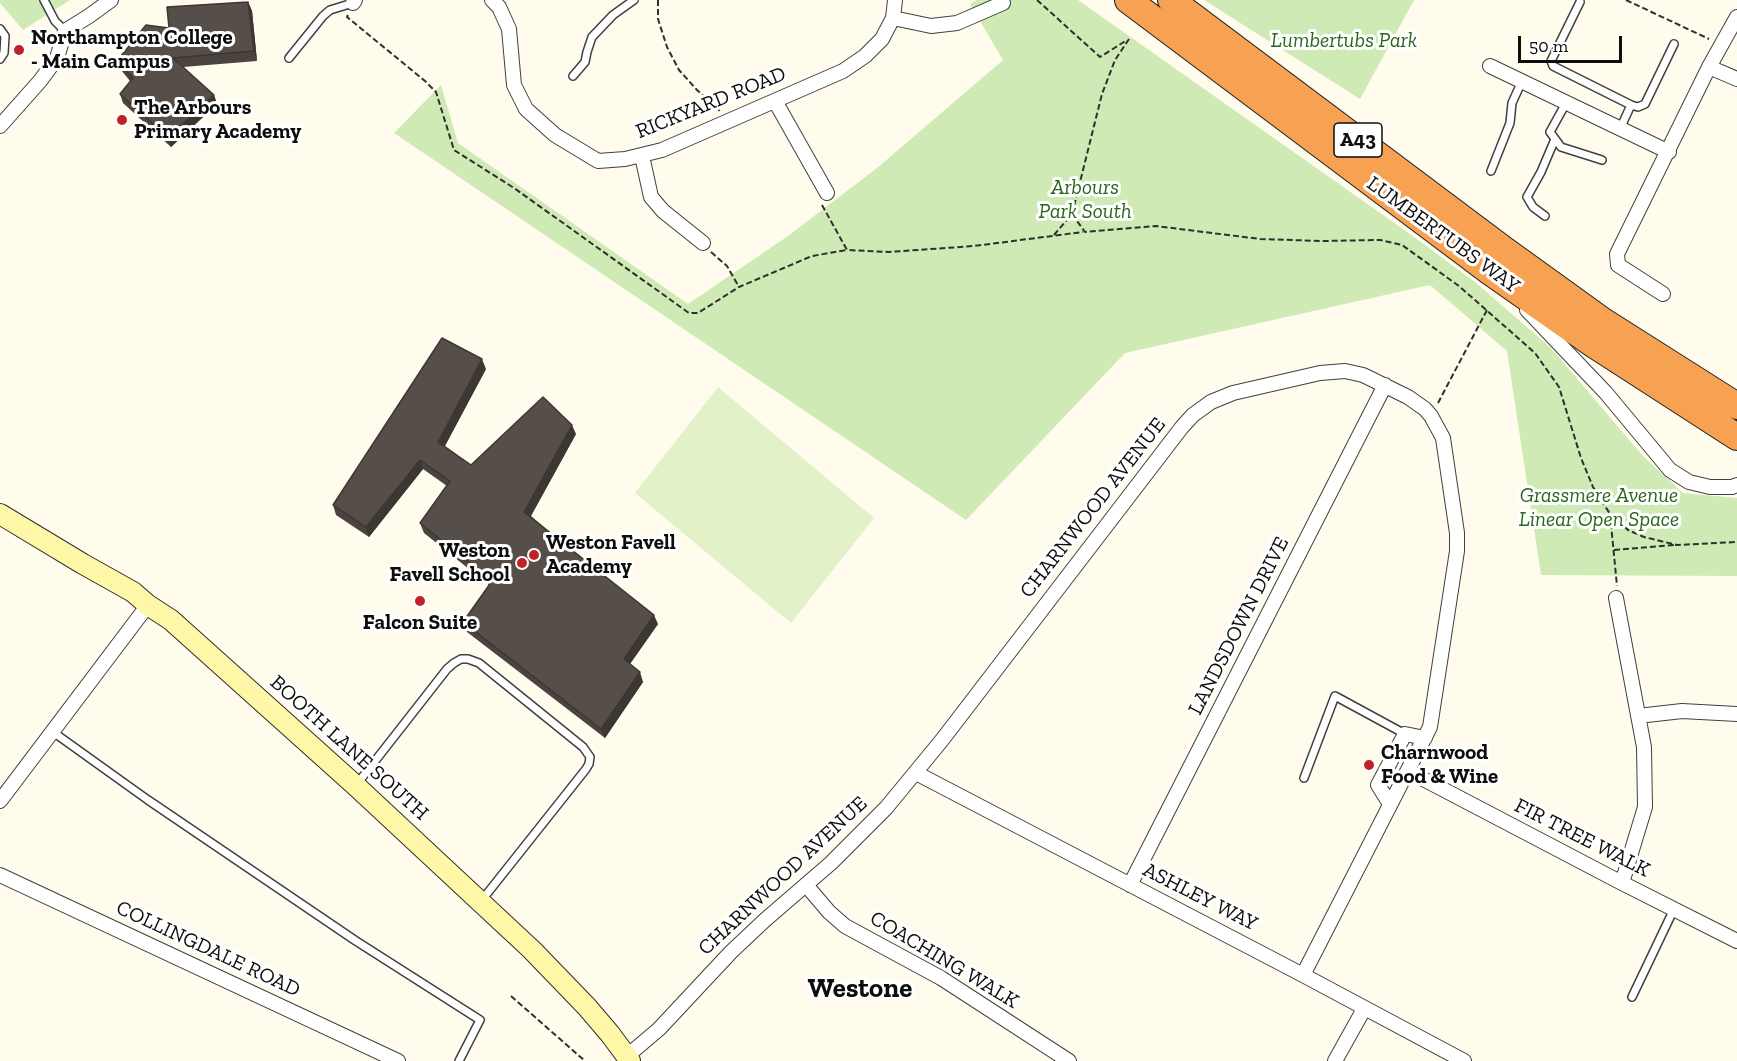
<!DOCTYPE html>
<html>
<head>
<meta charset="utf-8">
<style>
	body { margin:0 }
	#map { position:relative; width:1737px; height:1061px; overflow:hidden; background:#fffced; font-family:"Zilla Slab",serif }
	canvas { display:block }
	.scale { position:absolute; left:1518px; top:36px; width:104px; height:27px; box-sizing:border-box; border:3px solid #0d0d0d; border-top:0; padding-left:8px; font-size:18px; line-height:21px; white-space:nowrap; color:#0d0d0d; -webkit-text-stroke:4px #fff; paint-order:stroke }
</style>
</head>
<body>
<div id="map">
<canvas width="1737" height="1061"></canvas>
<div class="scale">50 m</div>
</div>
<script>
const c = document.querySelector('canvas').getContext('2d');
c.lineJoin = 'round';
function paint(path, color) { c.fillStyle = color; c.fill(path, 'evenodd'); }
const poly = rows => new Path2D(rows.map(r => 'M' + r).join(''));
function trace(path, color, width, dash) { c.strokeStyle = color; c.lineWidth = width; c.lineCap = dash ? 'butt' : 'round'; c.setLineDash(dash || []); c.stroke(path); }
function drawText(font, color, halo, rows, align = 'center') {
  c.font = font + ' "Zilla Slab",serif'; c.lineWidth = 6; c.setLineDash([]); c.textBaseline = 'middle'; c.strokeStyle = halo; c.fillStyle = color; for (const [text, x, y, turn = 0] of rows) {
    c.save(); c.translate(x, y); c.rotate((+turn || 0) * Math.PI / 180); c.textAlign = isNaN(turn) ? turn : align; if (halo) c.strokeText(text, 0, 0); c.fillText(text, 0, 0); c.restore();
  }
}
paint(poly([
	[0,0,70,0,23,30,0,3],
	[977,0,1078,0,1410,234,1475,282,1551,348,1642,455,1683,493,1737,498,1737,576,1541,575,1507,351,1430,285,1125,353,966,520,394,133,441,85,458,143,688,304,788,236,877,168,1003,60,970,4],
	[1204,0,1414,0,1360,99]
]), '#d0eab6');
paint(poly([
	[718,387,874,518,791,623,635,493]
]), '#e2f1c8');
const lane = poly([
	[44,0,55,21,65,31],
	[1580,2,1551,61,1553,66,1631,105,1638,107,1645,104,1674,44],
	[0,29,5,36,4,53,0,59],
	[289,58,323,16,330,10,353,3],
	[573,76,585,62,587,52,592,37,613,15,634,0],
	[1566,103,1550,132,1561,147,1602,160],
	[1620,129,1631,105],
	[1491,171,1510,123,1512,103,1522,81],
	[1545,216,1533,207,1527,197,1541,172,1555,139],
	[53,732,148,800,356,941,480,1020,459,1061],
	[1304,778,1335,696,1405,734],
	[357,784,447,669,454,663,461,659,468,659,479,663,583,747,590,757,589,764,586,769,482,900],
	[1632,997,1674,909]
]);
const street = poly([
	[492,0,499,7,509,29,514,85,526,109,555,135,598,161,625,159,662,150,843,71,865,56,882,39,893,18,895,0],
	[353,3,355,0],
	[893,18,931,26,957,23,1003,3],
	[1490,66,1669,152],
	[1709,67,1737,79],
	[775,101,827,193],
	[0,126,40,81,57,58,65,31,89,16,111,0],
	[642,156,651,197,663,211,703,243],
	[1663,294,1618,265,1617,254,1709,67,1737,17],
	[1527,310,1606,393,1670,470,1689,482,1710,487,1732,487,1737,485],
	[1616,598,1644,747,1645,807,1622,883],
	[1638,716,1682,711,1737,714],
	[1408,771,1622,883,1737,941],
	[916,773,1303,975,1464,1061],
	[0,801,148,605],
	[1390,804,1378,785,1405,734,1425,738],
	[0,875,398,1061],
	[806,885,829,912,845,926,941,978,1069,1061],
	[1130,885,1385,385],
	[627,1056,659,1029,731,952,765,920,831,863,886,808,942,740,1182,427,1193,415,1211,402,1233,393,1320,373,1345,371,1363,375,1408,397,1425,409,1431,416,1443,438,1457,533,1457,551,1430,727,1303,975],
	[1335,1061,1364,1009]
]);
const secondary = poly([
	[0,514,83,564,133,592,148,605,171,620,356,786,532,950,587,1007,610,1034,630,1061]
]);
const highway = poly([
	[1128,0,1489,271,1593,344,1737,437],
	[1171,0,1503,249,1603,321,1737,406]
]);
trace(lane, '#404040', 10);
trace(street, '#404040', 16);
trace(secondary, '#2f2f2f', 22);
trace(highway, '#1e1e1e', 28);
trace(poly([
	[658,0,658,19,667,47,679,70,697,90,720,111],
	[1037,0,1100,57,1127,40],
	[1626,0,1709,39],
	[348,15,347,17,425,81,436,92,454,150,514,188,689,313,698,313,739,287,812,256,847,250],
	[822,205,847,250,889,252,974,246,1083,232],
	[1072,214,1085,232,1156,226,1260,239,1322,241,1380,240,1402,245,1459,286,1535,353,1559,387,1581,458,1593,487,1610,514,1628,530,1644,537,1677,545,1737,542],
	[1054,235,1072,214,1102,94,1115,60,1129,39],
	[711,252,727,266,739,287],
	[1438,403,1487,310],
	[1610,514,1617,586],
	[1614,550,1674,545],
	[511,996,585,1061]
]), '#2f2f2f', 2, [6, 3]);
trace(lane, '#fff', 7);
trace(street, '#fff', 14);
trace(secondary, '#fff7a8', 20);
trace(highway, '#f7a153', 26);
paint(poly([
	[248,2,252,11,257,61,183,67,214,95,217,104,171,147,123,103,120,94,130,81,121,70,117,61,169,28],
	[486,369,445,446,471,465,576,434,531,516,658,624,630,664,643,682,605,738,467,632,463,622,489,585,424,533,420,523,447,486,423,469,369,537,336,515,333,505]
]), '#4a433f');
paint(poly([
	[248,2,252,11,257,61,254,51],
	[214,95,217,104,171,147,168,137],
	[482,359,486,369,442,451,438,442],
	[572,425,576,434,528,521,524,512],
	[420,460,423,469,369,537,366,527],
	[654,615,658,624,627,668,624,659],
	[640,672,643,682,605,738,601,729]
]), '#3c3733');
const building = poly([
	[248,2,254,51,173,58,214,95,168,137,120,94,133,78,117,61,146,25,169,28,167,7,248,2],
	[442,338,482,359,438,442,471,465,543,397,572,425,524,512,654,615,624,659,640,672,601,729,463,622,492,581,420,523,450,481,420,460,366,527,333,505,442,338]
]);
paint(building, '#564e49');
trace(building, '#3c3733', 1.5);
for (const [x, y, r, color] of [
	[19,50,6,"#c02227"],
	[122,120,6,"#c02227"],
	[534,555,6,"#c02227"],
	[522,563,6,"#c02227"],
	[420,601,6,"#c02227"],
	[1369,765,6,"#c02227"]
]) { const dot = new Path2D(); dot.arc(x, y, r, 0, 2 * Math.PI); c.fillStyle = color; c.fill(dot); trace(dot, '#fff', 2); }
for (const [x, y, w] of [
	[1358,140,48]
]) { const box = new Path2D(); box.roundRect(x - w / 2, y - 17, w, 34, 4.5); c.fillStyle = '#fff'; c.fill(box); trace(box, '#0d0d0d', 1.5); }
drawText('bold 20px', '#0d0d0d', null, [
	["A43",1358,140]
]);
drawText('bold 21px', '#0d0d0d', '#fff', [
	["Northampton College",31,38],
	["- Main Campus",31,62],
	["The Arbours",134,108],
	["Primary Academy",134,132],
	["Weston Favell",546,543],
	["Academy",546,567],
	["Weston",510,551,"right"],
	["Favell School",510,575,"right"],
	["Falcon Suite",420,623,"center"],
	["Charnwood",1381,753],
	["Food & Wine",1381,777]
], 'left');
drawText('italic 21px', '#2a661c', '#fff', [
	["Lumbertubs Park",1344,41],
	["Arbours",1085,188],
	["Park South",1085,212],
	["Grassmere Avenue",1599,496],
	["Linear Open Space",1599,520]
]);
drawText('21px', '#0d0d0d', '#fff', [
	["RICKYARD ROAD",711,103,-22],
	["LUMBERTUBS WAY",1443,235,36],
	["CHARNWOOD AVENUE",1093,508,-52],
	["LANDSDOWN DRIVE",1239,626,-63],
	["BOOTH LANE SOUTH",349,748,42],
	["FIR TREE WALK",1582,838,27],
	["CHARNWOOD AVENUE",783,876,-43],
	["ASHLEY WAY",1200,897,27],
	["COLLINGDALE ROAD",208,949,25],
	["COACHING WALK",944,960,31]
]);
drawText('bold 27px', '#0d0d0d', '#fff', [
	["Westone",860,989]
]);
</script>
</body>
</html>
